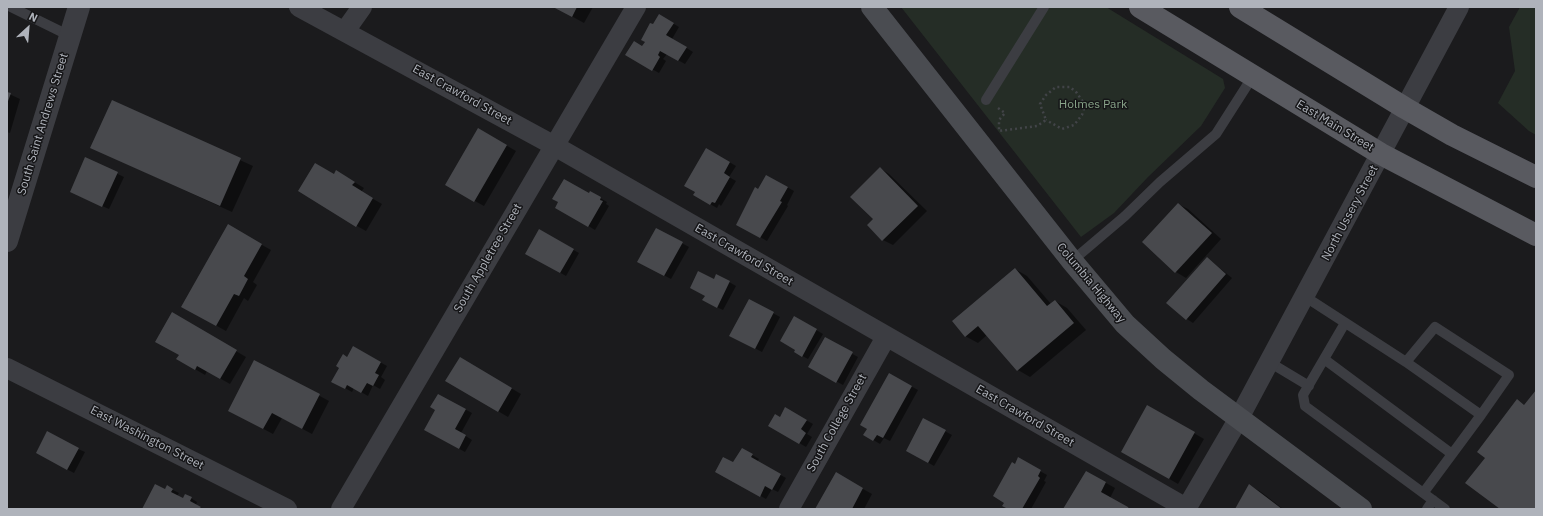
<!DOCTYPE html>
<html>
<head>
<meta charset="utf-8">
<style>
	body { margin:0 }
	#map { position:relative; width:1543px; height:516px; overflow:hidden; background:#1b1b1d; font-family:"IBM Plex Sans",sans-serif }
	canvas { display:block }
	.frame { position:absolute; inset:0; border:8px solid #afb3bb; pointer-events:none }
	.north { position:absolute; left:8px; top:8px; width:40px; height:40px; -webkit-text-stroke:3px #161618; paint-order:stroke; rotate:26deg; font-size:11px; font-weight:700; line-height:16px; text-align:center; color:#afb3bb }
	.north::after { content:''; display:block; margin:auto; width:14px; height:18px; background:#afb3bb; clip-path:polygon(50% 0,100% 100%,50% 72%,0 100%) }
</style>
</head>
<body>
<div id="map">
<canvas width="1543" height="516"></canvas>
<div class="frame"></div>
<div class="north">N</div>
</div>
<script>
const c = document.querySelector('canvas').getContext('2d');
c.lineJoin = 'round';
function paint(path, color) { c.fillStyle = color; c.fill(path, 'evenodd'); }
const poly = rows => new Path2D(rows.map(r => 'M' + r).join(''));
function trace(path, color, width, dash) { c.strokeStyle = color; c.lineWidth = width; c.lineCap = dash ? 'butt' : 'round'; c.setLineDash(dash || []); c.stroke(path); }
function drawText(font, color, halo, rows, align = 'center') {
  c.font = font + ' "IBM Plex Sans",sans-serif'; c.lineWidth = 3; c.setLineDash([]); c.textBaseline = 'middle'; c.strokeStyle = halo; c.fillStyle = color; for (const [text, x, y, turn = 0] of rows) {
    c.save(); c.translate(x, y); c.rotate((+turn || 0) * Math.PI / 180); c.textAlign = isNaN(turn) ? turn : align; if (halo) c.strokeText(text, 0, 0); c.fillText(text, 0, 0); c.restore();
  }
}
paint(poly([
	[901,7,1106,7,1223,79,1225,88,1201,126,1148,177,1114,213,1081,237],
	[1520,7,1536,7,1536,135,1529,131,1498,103,1515,71,1509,27]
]), '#252d26');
paint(poly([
	[555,7,593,7,584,23],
	[659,15,679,27,672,39,693,52,685,64,667,54,663,59,666,61,659,73,627,55,643,47],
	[7,93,20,99,10,133,7,132],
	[112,102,253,166,232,212,92,148],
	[478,129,516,151,484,206,446,185],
	[707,149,736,166,729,177,736,181,721,206,719,204,717,208,694,195],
	[86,159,124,177,109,209,77,195],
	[880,168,889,174,927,211,893,245,883,240,874,219],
	[335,175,346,177,364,188,361,192,382,204,366,231,357,226],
	[767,176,794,191,787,205,788,206,767,241,737,224],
	[589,195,600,198,607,202,606,204,609,206,595,230,557,207],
	[1178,204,1188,209,1221,239,1186,278,1176,272,1143,242],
	[228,226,271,250,253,282,257,285,248,301,244,298,226,331,183,307],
	[656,229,689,247,671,279,639,262],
	[539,231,579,253,566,276,526,253],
	[1207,258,1232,278,1193,323,1187,319],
	[1015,269,1027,276,1051,304,1055,301,1067,308,1086,330,1030,377,1018,370,987,335,978,343,965,336],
	[717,275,736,286,723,310,710,304,706,296],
	[749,300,780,317,762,352,737,339],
	[173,314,246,357,230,384,207,371,205,375,178,359,180,355],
	[794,317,823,334,808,359,795,352],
	[825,339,858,357,843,385,810,367],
	[353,347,387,366,381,377,385,380,380,389,373,385,368,396,354,388,352,392,332,381],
	[460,358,521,394,508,417,447,381],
	[255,361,329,401,312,434,282,418,273,434,239,416],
	[890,375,918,390,890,441,884,438,880,444,865,435],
	[438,395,472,413,461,433,472,440,465,452,425,430,436,409],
	[1147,406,1204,439,1178,484,1122,451],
	[786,409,813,424,807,434,812,437,806,447,769,425,780,418],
	[924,420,952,435,934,466,907,450],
	[78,449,85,452,74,473,44,457],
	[742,449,759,459,757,462,786,478,778,492,772,489,766,499,716,471,733,464],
	[1018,459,1047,475,1044,481,1046,482,1031,509,1010,509,1015,465],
	[1086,472,1115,488,1110,498,1130,509,1064,509],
	[836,474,872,494,864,509,816,509],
	[1249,485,1261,492,1283,509,1236,509],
	[167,487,179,493,177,496,184,499,186,495,197,502,196,505,203,509,143,509]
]), '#0007');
paint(poly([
	[553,7,577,7,572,17],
	[659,14,674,23,666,35,687,47,678,61,660,51,658,55,660,57,652,71,625,55,634,41,642,46,645,42,641,40,650,23,653,24],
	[7,92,11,93,7,104],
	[112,100,241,158,220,206,90,148],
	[478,128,507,145,474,202,445,185],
	[706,148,730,162,724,173,730,177,715,203,712,202,710,205,693,195,695,192,684,186],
	[85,157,118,172,102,207,70,192],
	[315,163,334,174,336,170,355,182,352,185,373,198,356,227,298,191],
	[880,167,918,206,882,241,867,225,873,219,850,197],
	[766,175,788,187,780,201,782,202,760,238,736,225,755,187,758,189],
	[564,179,589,193,590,191,601,197,600,200,603,201,588,227,555,208,558,202,552,199],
	[1178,203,1212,233,1175,273,1142,242],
	[228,224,262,244,244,276,248,279,239,296,234,294,216,326,181,307],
	[656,228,683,242,664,276,637,262],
	[539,229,574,249,560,273,525,254],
	[1207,257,1226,274,1186,320,1166,303],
	[1015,268,1047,306,1055,300,1074,323,1017,371,978,326,965,337,952,321],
	[698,271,714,279,716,274,730,281,717,308,702,300,705,296,690,288],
	[749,299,774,312,755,349,729,336],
	[172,312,237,350,220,379,197,366,195,370,176,359,179,355,155,342],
	[794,316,817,329,802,357,794,352,795,350,780,341],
	[825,337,853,352,836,383,808,367],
	[353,346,381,362,375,373,379,375,373,386,367,383,361,393,347,385,345,389,331,382,339,368,336,366,343,354,347,357],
	[460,357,512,388,498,412,445,381],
	[254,360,320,394,302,429,272,413,263,429,228,411],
	[889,373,912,386,883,438,877,435,873,441,863,435,867,429,860,425],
	[1536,390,1536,509,1500,509,1465,483,1485,458,1477,452,1517,399,1524,405],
	[438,394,466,409,455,429,466,435,459,449,424,430,435,410,430,407],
	[1147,405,1195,432,1169,479,1121,452],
	[785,407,807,420,801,429,806,433,799,444,768,426,775,414,780,417],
	[923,418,946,430,928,463,906,451],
	[47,431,79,448,67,470,36,453],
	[742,448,753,454,751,457,781,474,772,490,765,486,760,497,715,472,723,457,733,462],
	[1018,457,1041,470,1038,476,1040,478,1022,509,1008,509,1002,506,1004,503,993,496,1012,462,1015,464],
	[1086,471,1106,482,1101,492,1128,507,1129,509,1063,509],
	[836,472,863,488,852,509,815,509],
	[155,484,165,489,167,485,173,489,171,492,183,498,185,494,192,497,190,501,201,507,199,509,142,509],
	[1249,484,1282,509,1235,509]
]), '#48494d');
trace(poly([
	[998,108,1005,113,999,120,999,131,1037,126,1046,120,1040,104,1046,95,1056,87,1070,87,1077,93,1085,105,1082,115,1074,125,1062,129,1046,120]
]), '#424448', 2.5, [2, 3]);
trace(poly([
	[11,7,70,36],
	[986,100,1044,7],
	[1072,261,1125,216,1160,182,1216,134,1253,76],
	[1304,296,1406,362,1481,415,1424,492],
	[1345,323,1303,395,1305,406,1445,509],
	[1324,359,1452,454],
	[1269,362,1309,386],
	[1406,362,1435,327,1509,375,1481,415],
	[1427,509,1433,500]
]), '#3c3d42', 10);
trace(poly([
	[299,7,553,145,1186,508],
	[345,31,362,7],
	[7,368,287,509],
	[341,509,636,7],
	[789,509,886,337],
	[1186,509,1239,418,1459,7]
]), '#3c3d42', 20);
trace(poly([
	[7,241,79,7]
]), '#3c3d42', 22);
trace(poly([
	[872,7,1072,261,1125,324,1163,359,1201,390,1361,509]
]), '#4a4c51', 22);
trace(poly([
	[1140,7,1381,154,1536,235],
	[1240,7,1405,108,1452,135,1536,177]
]), '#595a60', 22);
drawText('12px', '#afb3bb', '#161618', [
	["East Crawford Street",462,95,29],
	["South Saint Andrews Street",43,124,-73],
	["East Main Street",1335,126,31],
	["North Ussery Street",1350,213,-62],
	["East Crawford Street",744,255,30],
	["South Appletree Street",488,258,-60],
	["Columbia Highway",1091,283,50],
	["East Crawford Street",1025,416,30],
	["South College Street",837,423,-61],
	["East Washington Street",147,438,27]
]);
drawText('12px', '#88a489', '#161618', [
	["Holmes Park",1093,105]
]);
</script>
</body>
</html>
